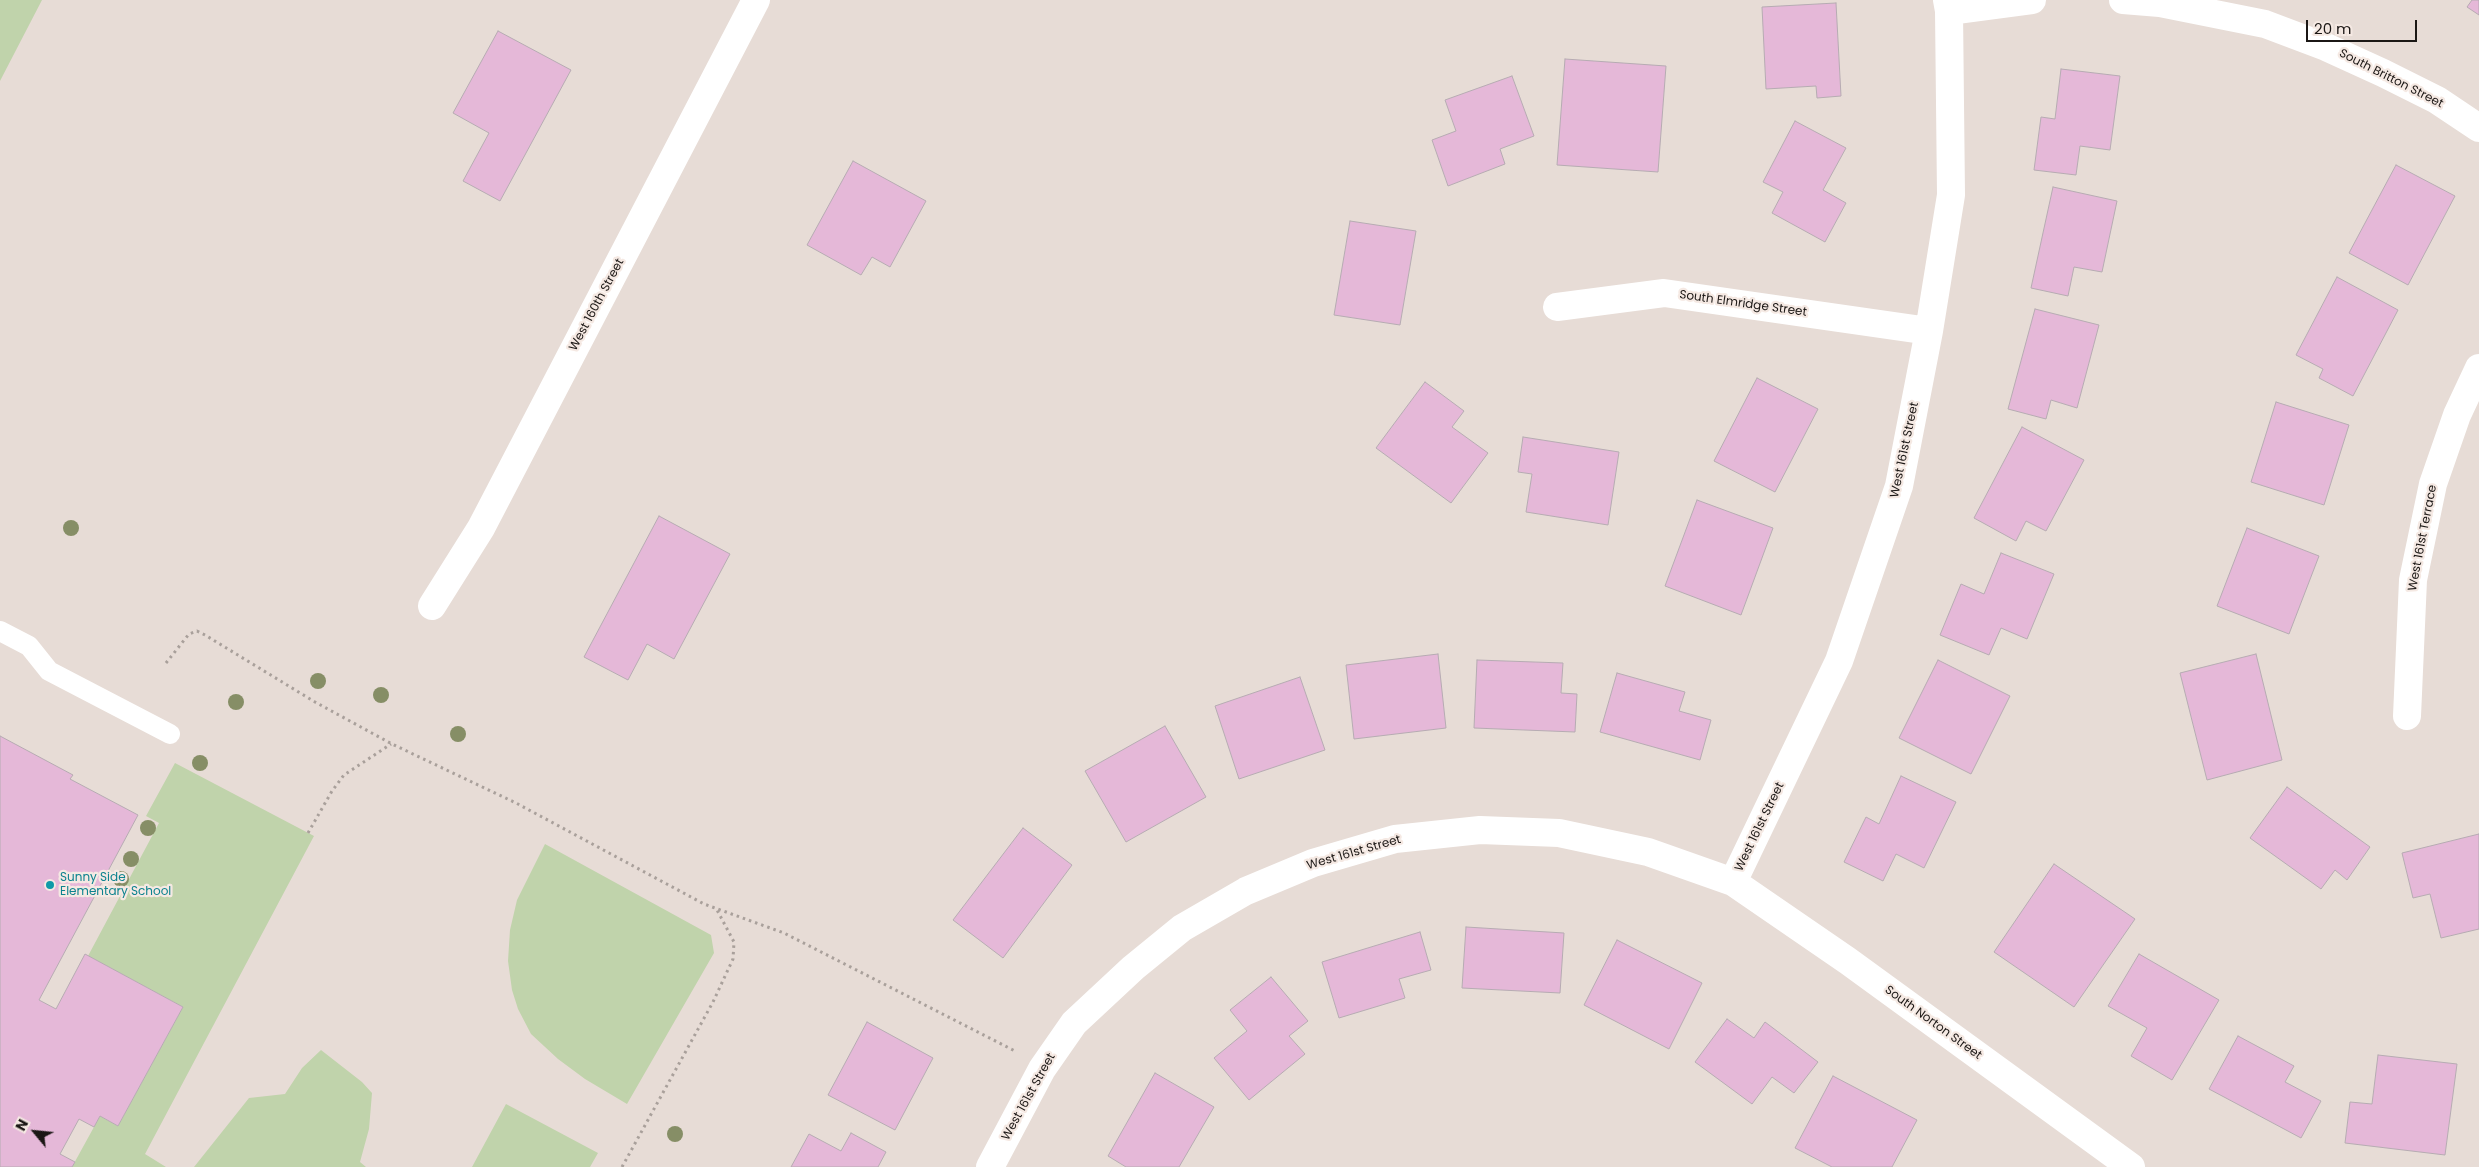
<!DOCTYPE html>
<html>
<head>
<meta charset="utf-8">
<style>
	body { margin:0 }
	#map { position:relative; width:2479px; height:1167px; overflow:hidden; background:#e7dcd6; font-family:Poppins,sans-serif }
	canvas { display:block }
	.north { position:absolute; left:10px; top:1107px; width:50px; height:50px; -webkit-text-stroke:4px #f5e9e3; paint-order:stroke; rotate:298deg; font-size:14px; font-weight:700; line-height:20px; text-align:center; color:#1b1715 }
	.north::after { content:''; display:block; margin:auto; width:18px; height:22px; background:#1b1715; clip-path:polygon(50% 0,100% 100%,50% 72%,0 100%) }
	.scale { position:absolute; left:2306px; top:20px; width:111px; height:22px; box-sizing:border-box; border:2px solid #1b1715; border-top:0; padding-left:6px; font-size:15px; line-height:18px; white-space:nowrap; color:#1b1715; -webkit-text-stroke:4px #f5e9e3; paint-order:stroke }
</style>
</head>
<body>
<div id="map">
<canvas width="2479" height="1167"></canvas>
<div class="north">N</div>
<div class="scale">20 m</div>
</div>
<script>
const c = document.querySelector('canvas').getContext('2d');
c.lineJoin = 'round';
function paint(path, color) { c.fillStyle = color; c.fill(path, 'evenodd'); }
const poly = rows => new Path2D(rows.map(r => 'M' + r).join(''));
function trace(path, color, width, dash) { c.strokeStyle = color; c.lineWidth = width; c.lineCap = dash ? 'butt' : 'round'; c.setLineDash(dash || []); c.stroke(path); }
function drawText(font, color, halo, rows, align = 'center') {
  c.font = font + ' Poppins,sans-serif'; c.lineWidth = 4.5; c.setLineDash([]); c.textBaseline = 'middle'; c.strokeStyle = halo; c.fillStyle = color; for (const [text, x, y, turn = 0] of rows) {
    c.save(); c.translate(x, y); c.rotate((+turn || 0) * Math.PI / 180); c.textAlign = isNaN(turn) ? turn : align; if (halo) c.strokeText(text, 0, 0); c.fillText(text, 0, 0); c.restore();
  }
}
paint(poly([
	[0,0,42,0,0,81],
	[175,763,314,836,145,1154,166,1167,72,1167,100,1116,118,1126,183,1007,88,956,159,823,146,816],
	[545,844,711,935,714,953,627,1104,585,1079,558,1059,531,1034,518,1009,512,990,508,961,510,930,517,900],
	[321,1050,362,1082,372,1093,369,1129,360,1162,366,1167,194,1167,249,1098,285,1094,302,1068],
	[506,1104,598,1153,590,1167,472,1167]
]), '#c0d3ab');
const building = poly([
	[2472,0,2479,0,2479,15,2467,7,2472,0],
	[1836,3,1841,96,1817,98,1816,86,1766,89,1762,7,1836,3],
	[498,31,571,70,500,201,463,181,489,133,453,113,498,31],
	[1565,59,1666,66,1658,172,1557,165,1565,59],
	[2061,69,2120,76,2110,150,2080,146,2076,175,2034,170,2041,117,2055,119,2061,69],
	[1512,76,1534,136,1500,149,1505,164,1448,186,1432,140,1456,131,1445,100,1512,76],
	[1795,121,1846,148,1823,190,1846,203,1825,242,1772,213,1783,192,1763,182,1795,121],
	[853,161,926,201,890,267,872,257,861,275,807,245,853,161],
	[2396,165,2455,196,2408,285,2349,253,2396,165],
	[2053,187,2117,201,2102,272,2074,267,2068,296,2031,288,2053,187],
	[1350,221,1416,231,1400,325,1334,315,1350,221],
	[2337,277,2398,310,2353,396,2319,378,2323,369,2296,355,2337,277],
	[2035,309,2099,325,2077,408,2051,400,2046,419,2008,409,2035,309],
	[1757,378,1818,409,1775,492,1714,461,1757,378],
	[1425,382,1464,411,1452,427,1488,453,1451,503,1376,448,1425,382],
	[2276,402,2349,425,2324,505,2251,482,2276,402],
	[2022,427,2084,460,2046,531,2026,521,2016,541,1974,518,2022,427],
	[1523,437,1619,452,1608,525,1526,512,1532,474,1518,472,1523,437],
	[1697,500,1773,528,1741,615,1665,586,1697,500],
	[659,516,730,554,674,659,647,644,628,680,584,657,659,516],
	[2247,528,2319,556,2289,634,2217,606,2247,528],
	[2001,553,2054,574,2027,639,2001,628,1989,655,1940,635,1961,584,1984,594,2001,553],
	[1438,654,1446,728,1354,739,1346,665,1438,654],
	[2256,654,2282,760,2207,780,2180,673,2256,654],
	[1477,660,1563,663,1561,693,1577,694,1575,732,1474,728,1477,660],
	[1938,660,2010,696,1971,774,1899,738,1938,660],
	[1617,673,1685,692,1679,711,1711,720,1700,760,1600,732,1617,673],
	[1300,677,1325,750,1239,779,1215,706,1300,677],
	[1165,726,1206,797,1126,842,1085,771,1165,726],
	[0,736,73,775,70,779,138,815,39,1000,56,1009,85,954,183,1007,118,1126,100,1116,94,1127,79,1119,60,1154,75,1162,72,1167,0,1167,0,736],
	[1901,776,1956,802,1924,868,1896,854,1883,881,1844,862,1866,817,1879,824,1901,776],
	[2287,787,2370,847,2347,880,2335,870,2321,889,2250,838,2287,787],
	[1023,828,1072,865,1003,958,953,920,1023,828],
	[2479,834,2479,929,2441,938,2430,894,2413,898,2402,853,2479,834],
	[2054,864,2135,919,2074,1007,1994,952,2054,864],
	[1466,927,1564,933,1560,993,1462,988,1466,927],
	[1420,932,1431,970,1399,979,1405,998,1339,1018,1322,962,1420,932],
	[1617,940,1702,983,1669,1049,1584,1005,1617,940],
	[2139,954,2219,1000,2172,1080,2131,1056,2147,1028,2108,1006,2139,954],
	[1271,977,1308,1021,1289,1036,1305,1054,1249,1100,1214,1058,1247,1031,1230,1010,1271,977],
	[1727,1019,1754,1038,1765,1022,1818,1062,1794,1093,1772,1077,1752,1104,1695,1062,1727,1019],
	[867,1022,933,1058,895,1130,828,1095,867,1022],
	[2238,1036,2294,1066,2285,1082,2321,1101,2301,1138,2209,1089,2238,1036],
	[2378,1055,2457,1064,2445,1155,2345,1143,2350,1102,2372,1104,2378,1055],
	[1155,1073,1214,1107,1179,1167,1126,1167,1108,1156,1155,1073],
	[1833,1076,1917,1120,1892,1167,1832,1167,1795,1148,1833,1076],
	[851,1133,886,1152,878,1167,791,1167,809,1134,841,1151,851,1133]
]);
paint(building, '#e5b8d8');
trace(building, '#b6abb2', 1);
trace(poly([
	[166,663,189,634,197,631,205,635,315,702,392,744,516,803,704,904,784,933,1015,1051],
	[308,833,332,791,344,775,391,744],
	[622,1167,713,1002,733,959,734,942,716,908]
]), '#a9a09b', 3, [2.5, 4]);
trace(poly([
	[0,631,29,646,49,671,170,734]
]), '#fff', 20);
trace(poly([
	[2123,0,2160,3,2265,24,2326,47,2383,73,2437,100,2479,128],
	[1949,11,2032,0],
	[1557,307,1664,293,1929,331],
	[432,606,481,528,756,0],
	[2407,716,2413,580,2433,484,2457,415,2479,368],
	[1733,882,1848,961,2131,1167],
	[990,1167,1042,1069,1074,1023,1133,968,1182,928,1246,891,1313,863,1395,839,1480,830,1559,833,1648,852,1733,882,1839,661,1899,486,1929,331,1951,195,1949,11,1947,0]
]), '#fff', 28);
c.fillStyle = '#868e66';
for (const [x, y] of [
	[71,528],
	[318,681],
	[381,695],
	[236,702],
	[458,734],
	[200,763],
	[148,828],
	[131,859],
	[121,879],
	[675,1134]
]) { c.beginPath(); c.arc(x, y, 8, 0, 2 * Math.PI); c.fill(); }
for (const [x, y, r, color] of [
	[50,885,5,"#0f9aa8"]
]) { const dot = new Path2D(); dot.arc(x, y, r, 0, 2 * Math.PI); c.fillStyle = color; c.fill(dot); trace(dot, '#f5e9e3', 2); }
drawText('12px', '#1b1715', '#f5e9e3', [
	["South Britton Street",2391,79,27],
	["South Elmridge Street",1743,304,8],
	["West 160th Street",597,305,-62],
	["West 161st Street",1905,450,-78],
	["West 161st Terrace",2423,538,-79],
	["West 161st Street",1760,827,-64],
	["West 161st Street",1354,853,-16],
	["South Norton Street",1933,1023,36],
	["West 161st Street",1029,1097,-61]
]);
drawText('12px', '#0d838f', '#f5e9e3', [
	["Sunny Side",60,878],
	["Elementary School",60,892]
], 'left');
</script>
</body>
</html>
